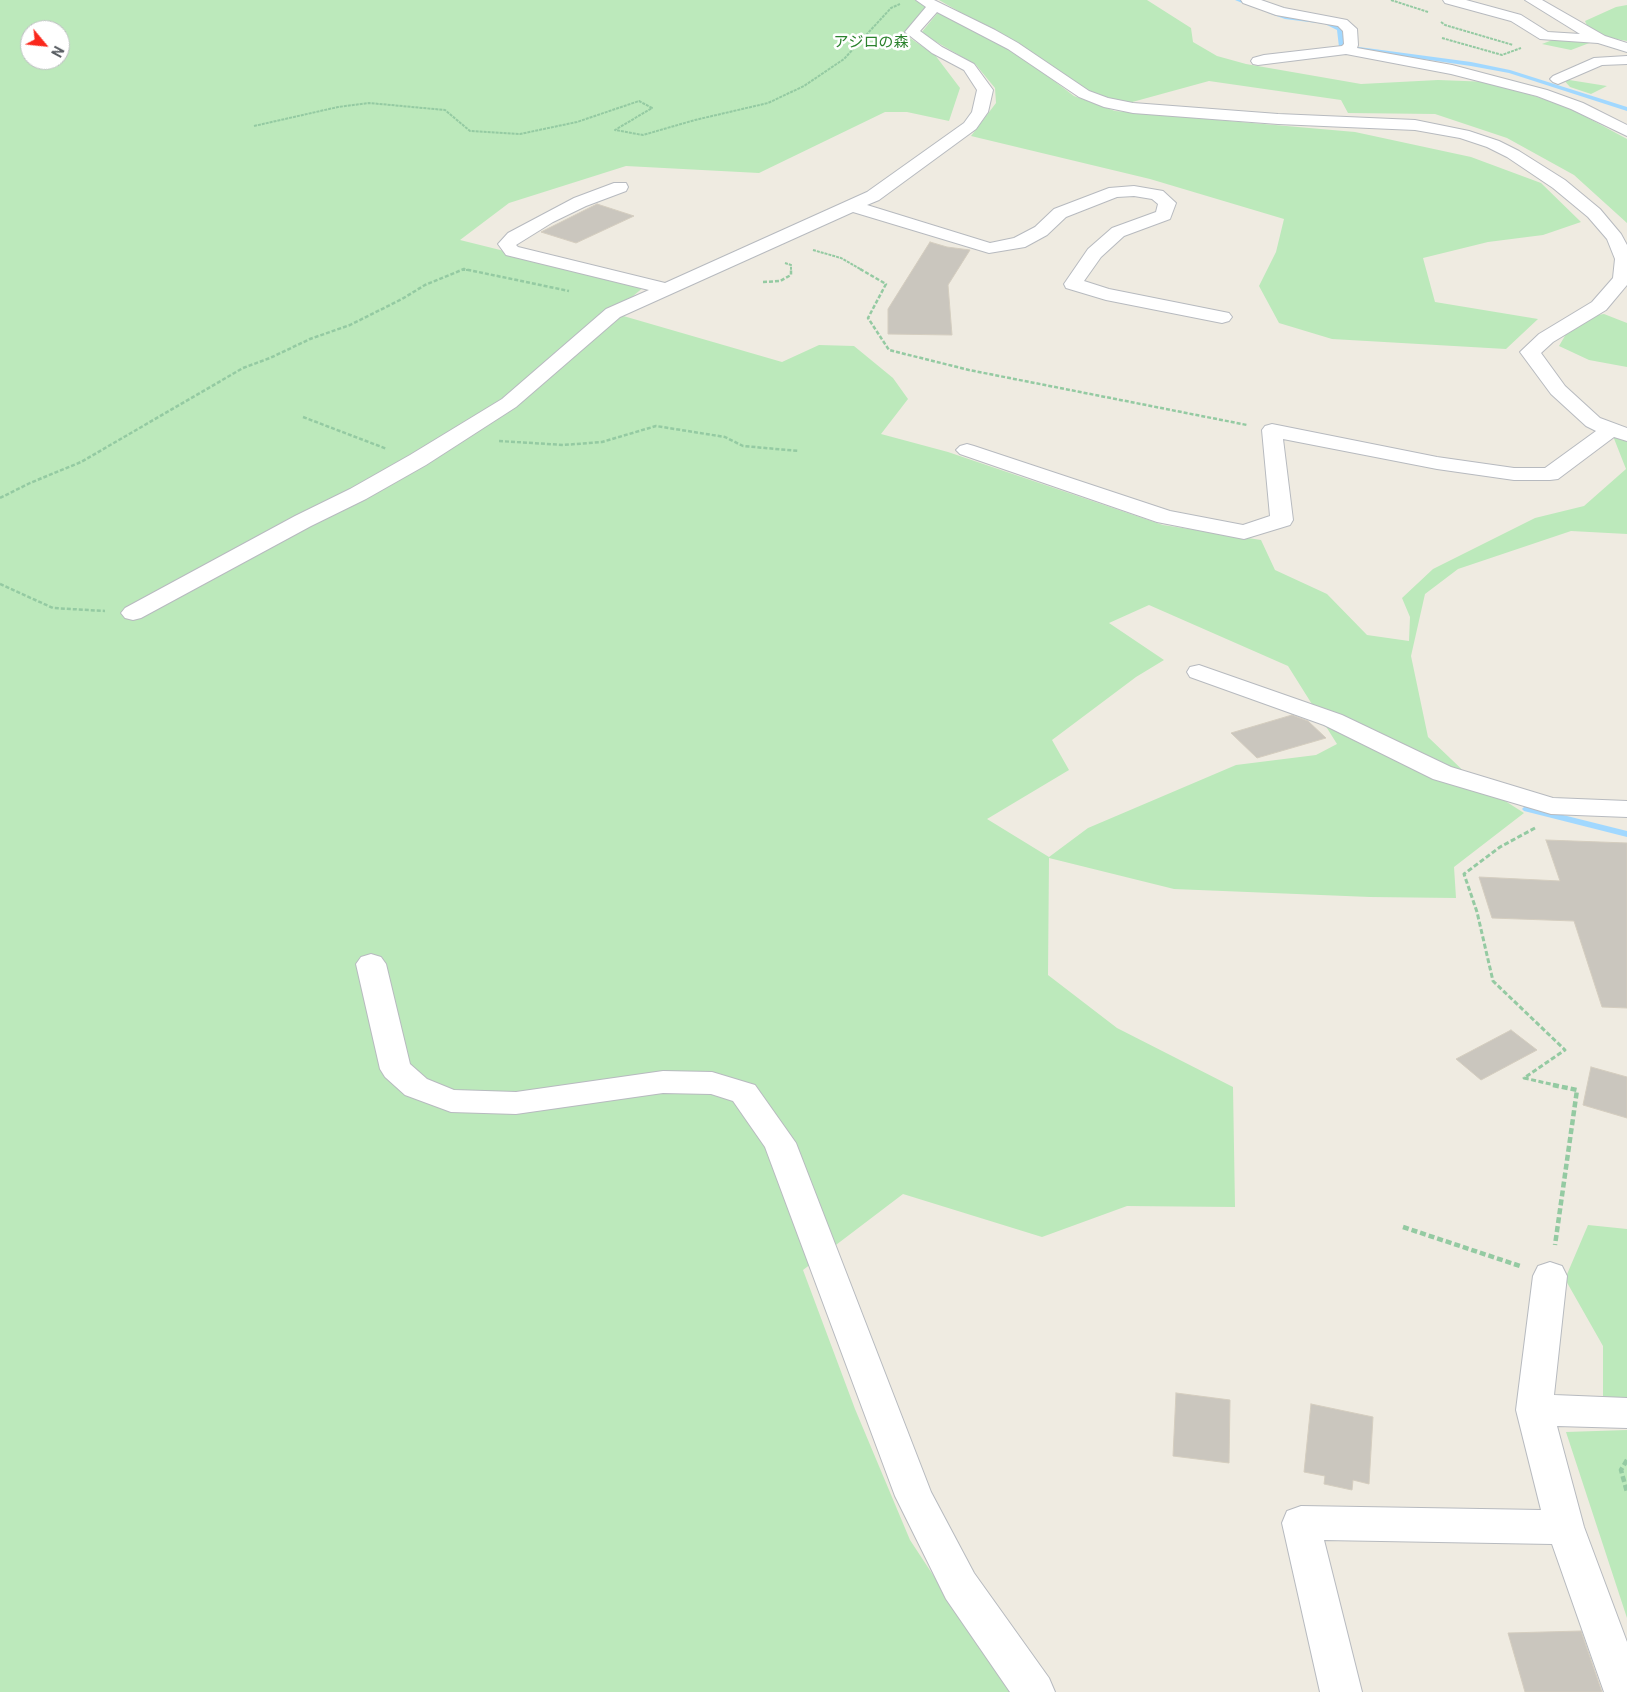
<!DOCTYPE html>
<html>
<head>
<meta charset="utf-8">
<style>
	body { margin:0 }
	#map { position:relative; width:1627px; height:1692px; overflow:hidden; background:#efebe1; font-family:Roboto,sans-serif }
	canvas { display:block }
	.north { position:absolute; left:20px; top:20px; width:50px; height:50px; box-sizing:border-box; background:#fff; border:1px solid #bdbfc1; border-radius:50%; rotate:118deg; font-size:14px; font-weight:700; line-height:20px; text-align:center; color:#5a5f64 }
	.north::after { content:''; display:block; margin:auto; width:18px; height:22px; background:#fa281c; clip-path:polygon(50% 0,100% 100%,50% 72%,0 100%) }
</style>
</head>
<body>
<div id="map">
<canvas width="1627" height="1692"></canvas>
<div class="north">N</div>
</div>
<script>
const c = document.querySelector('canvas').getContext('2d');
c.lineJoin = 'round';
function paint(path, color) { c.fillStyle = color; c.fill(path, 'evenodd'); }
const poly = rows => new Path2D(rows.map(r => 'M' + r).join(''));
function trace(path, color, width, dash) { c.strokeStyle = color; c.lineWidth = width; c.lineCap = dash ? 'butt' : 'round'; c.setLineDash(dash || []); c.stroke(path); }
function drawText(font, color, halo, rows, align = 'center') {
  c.font = font + ' Roboto,"Noto Sans JP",sans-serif'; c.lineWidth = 5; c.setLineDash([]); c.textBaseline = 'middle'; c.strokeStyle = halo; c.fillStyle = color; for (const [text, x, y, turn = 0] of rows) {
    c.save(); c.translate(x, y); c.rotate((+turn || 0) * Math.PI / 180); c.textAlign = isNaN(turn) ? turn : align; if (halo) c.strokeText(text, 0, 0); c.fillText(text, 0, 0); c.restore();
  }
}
paint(poly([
	[0,0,915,0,928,6,913,22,907,36,935,55,960,88,949,121,907,112,885,112,759,173,626,166,509,203,460,240,645,286,613,313,782,362,819,345,854,346,893,378,908,399,881,434,948,452,1163,525,1261,540,1275,570,1327,594,1367,635,1409,641,1410,617,1402,598,1433,569,1535,518,1584,506,1626,469,1613,436,1627,440,1627,534,1571,531,1458,569,1425,594,1411,656,1428,737,1474,781,1524,813,1454,867,1456,898,1370,897,1174,889,1049,858,1048,975,1117,1028,1233,1087,1235,1207,1127,1206,1042,1237,903,1194,803,1270,855,1409,910,1540,1010,1692,0,1692],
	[30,30,60,30,60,60,30,60],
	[1149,605,1288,666,1337,744,1316,755,1236,765,1088,828,1049,857,987,819,1069,770,1052,740,1136,677,1164,660,1109,623],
	[939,0,1147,0,1191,28,1193,42,1217,56,1246,64,1361,84,1438,80,1491,82,1568,107,1627,139,1627,223,1574,175,1507,138,1435,114,1348,113,1341,100,1209,81,1125,104,1089,93,1022,48],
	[1627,5,1627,41,1605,37,1588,28,1585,21,1616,7],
	[940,10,984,34,1033,65,1074,96,1115,111,1355,132,1471,157,1541,183,1581,222,1543,235,1488,242,1423,258,1435,302,1538,319,1506,349,1332,339,1279,323,1259,286,1276,252,1284,219,1150,179,971,136,996,103,995,88,976,65,921,33],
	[1555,39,1592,42,1571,50,1542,44],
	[1563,79,1607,86,1591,94,1570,87],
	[1604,314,1627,323,1627,367,1589,360,1559,346,1566,334,1591,316],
	[1588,1225,1627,1229,1627,1400,1603,1400,1603,1346,1565,1279],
	[1627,1430,1627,1618,1566,1432]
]), '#bce9bb');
paint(poly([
	[1235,0,1243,0,1257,6,1252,7,1235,0],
	[1270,10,1288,17,1326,21,1342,28,1344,45,1471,62,1510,70,1627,107,1627,111,1509,73,1471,66,1339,47,1337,30,1325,24,1285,19,1268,13,1270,10],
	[1527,806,1627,831,1627,837,1524,811,1522,809,1524,807,1527,806]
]), '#a1d8ff');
const building = poly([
	[597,204,634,216,576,243,541,232,597,204],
	[930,242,947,247,970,250,948,285,952,335,888,334,888,309,930,242],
	[1292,715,1308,721,1326,738,1257,758,1231,733,1292,715],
	[1546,840,1627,843,1627,1008,1602,1007,1574,921,1492,918,1479,877,1560,881,1546,840],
	[1511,1030,1537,1050,1481,1080,1456,1059,1511,1030],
	[1591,1067,1627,1077,1627,1118,1583,1105,1591,1067],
	[1176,1393,1230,1400,1229,1463,1173,1456,1176,1393],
	[1311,1404,1373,1417,1369,1484,1353,1480,1352,1490,1324,1484,1325,1476,1304,1472,1311,1404],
	[1581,1631,1602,1692,1525,1692,1508,1633,1581,1631]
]);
paint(building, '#cac6be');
trace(building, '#d4cdbf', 1);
const minor = poly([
	[916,0,934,0,995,30,1018,43,1089,91,1108,98,1133,103,1278,114,1415,120,1469,131,1499,141,1519,151,1565,180,1600,209,1621,234,1627,245,1627,285,1606,310,1553,342,1541,353,1565,386,1600,418,1627,428,1627,441,1614,437,1558,479,1550,480,1514,480,1437,469,1283,439,1293,520,1290,525,1244,539,1157,522,960,454,956,450,960,446,967,444,974,446,1170,511,1243,525,1270,516,1262,430,1265,426,1272,424,1437,457,1514,468,1545,468,1596,431,1586,426,1551,394,1520,352,1539,334,1592,302,1613,278,1615,259,1607,239,1588,217,1553,188,1507,157,1487,147,1460,138,1415,130,1278,124,1133,113,1104,107,1079,97,1008,49,937,12,920,31,942,47,974,64,993,90,988,112,976,129,879,200,867,205,990,243,1014,238,1035,227,1054,209,1109,188,1134,186,1163,191,1176,203,1170,219,1124,236,1101,257,1084,281,1109,289,1229,313,1232,317,1229,321,1222,323,1106,300,1066,288,1064,284,1088,249,1112,228,1156,212,1158,204,1152,199,1134,196,1117,197,1066,217,1047,235,1025,247,989,253,853,212,620,317,516,407,426,465,366,499,311,526,141,618,133,620,125,618,121,613,125,608,295,516,350,489,410,455,502,399,606,309,649,290,506,255,498,244,508,233,574,198,614,183,626,183,628,187,626,191,586,206,553,222,516,245,518,247,665,283,867,192,964,123,972,112,977,90,964,70,932,53,905,32,926,7,916,0],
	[1241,0,1261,0,1284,8,1347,20,1357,29,1358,45,1357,48,1452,65,1547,90,1583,103,1627,125,1627,136,1571,109,1537,96,1451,74,1346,54,1258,65,1253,64,1251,61,1253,58,1264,55,1342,46,1344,44,1343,31,1338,26,1276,15,1243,3,1241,0],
	[1443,0,1466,0,1521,15,1548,32,1580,34,1525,0,1542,0,1605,36,1627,43,1627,52,1598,43,1540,39,1511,21,1445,3,1443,0],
	[1627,56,1627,64,1602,65,1558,84,1553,82,1550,79,1553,76,1594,58,1627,56],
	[1199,665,1342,715,1451,767,1553,798,1627,801,1627,817,1551,814,1433,779,1324,725,1190,677,1187,672,1190,667,1199,665],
	[371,954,381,957,386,964,410,1064,427,1079,454,1090,516,1092,663,1071,712,1072,755,1085,796,1143,931,1492,974,1573,1049,1678,1055,1692,1010,1692,946,1599,895,1496,765,1147,733,1101,711,1094,663,1093,516,1114,451,1112,405,1095,385,1077,380,1069,356,964,361,957,371,954],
	[1550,1262,1562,1266,1567,1276,1554,1395,1627,1398,1627,1428,1557,1426,1584,1527,1627,1642,1627,1692,1604,1692,1552,1544,1324,1540,1362,1692,1320,1692,1282,1523,1287,1511,1301,1506,1541,1510,1516,1410,1533,1276,1538,1266,1550,1262]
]);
trace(minor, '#b7babf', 2);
trace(poly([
	[1391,0,1428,12],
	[1441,22,1445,25,1513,45],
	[1442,38,1502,55,1521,48],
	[254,126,338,107,369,103,445,110,470,131,520,134,577,122,639,101,652,108,615,130,643,135,695,120,768,103,804,86,844,59,891,8,900,4],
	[813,250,841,258,862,270],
	[785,263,791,265,791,270],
	[462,270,469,270]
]), '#94caa2', 2, [3, 1]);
trace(poly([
	[860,269,886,284,868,318,889,350,969,370,1247,425],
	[763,282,780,281,791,275,791,269],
	[303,417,387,449],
	[499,441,563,445,602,442,656,426,725,437,743,446,799,451],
	[0,498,30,483,81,462,243,368,270,358,310,339,350,325,402,299,425,285,464,269,569,291],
	[0,584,53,608,105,611]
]), '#94caa2', 2.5, [4, 2]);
trace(poly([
	[1535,828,1500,847,1464,874,1477,912,1493,981,1565,1050,1524,1078,1559,1086]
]), '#94caa2', 3, [5, 2.5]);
trace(poly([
	[1553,1085,1577,1090,1555,1245],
	[1403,1227,1520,1266],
	[1627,1460,1621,1470,1627,1492]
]), '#94caa2', 4.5, [6, 3]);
paint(minor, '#fff');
drawText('15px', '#2b822d', '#fff', [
	["アジロの森",871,43]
]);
</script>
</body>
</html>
